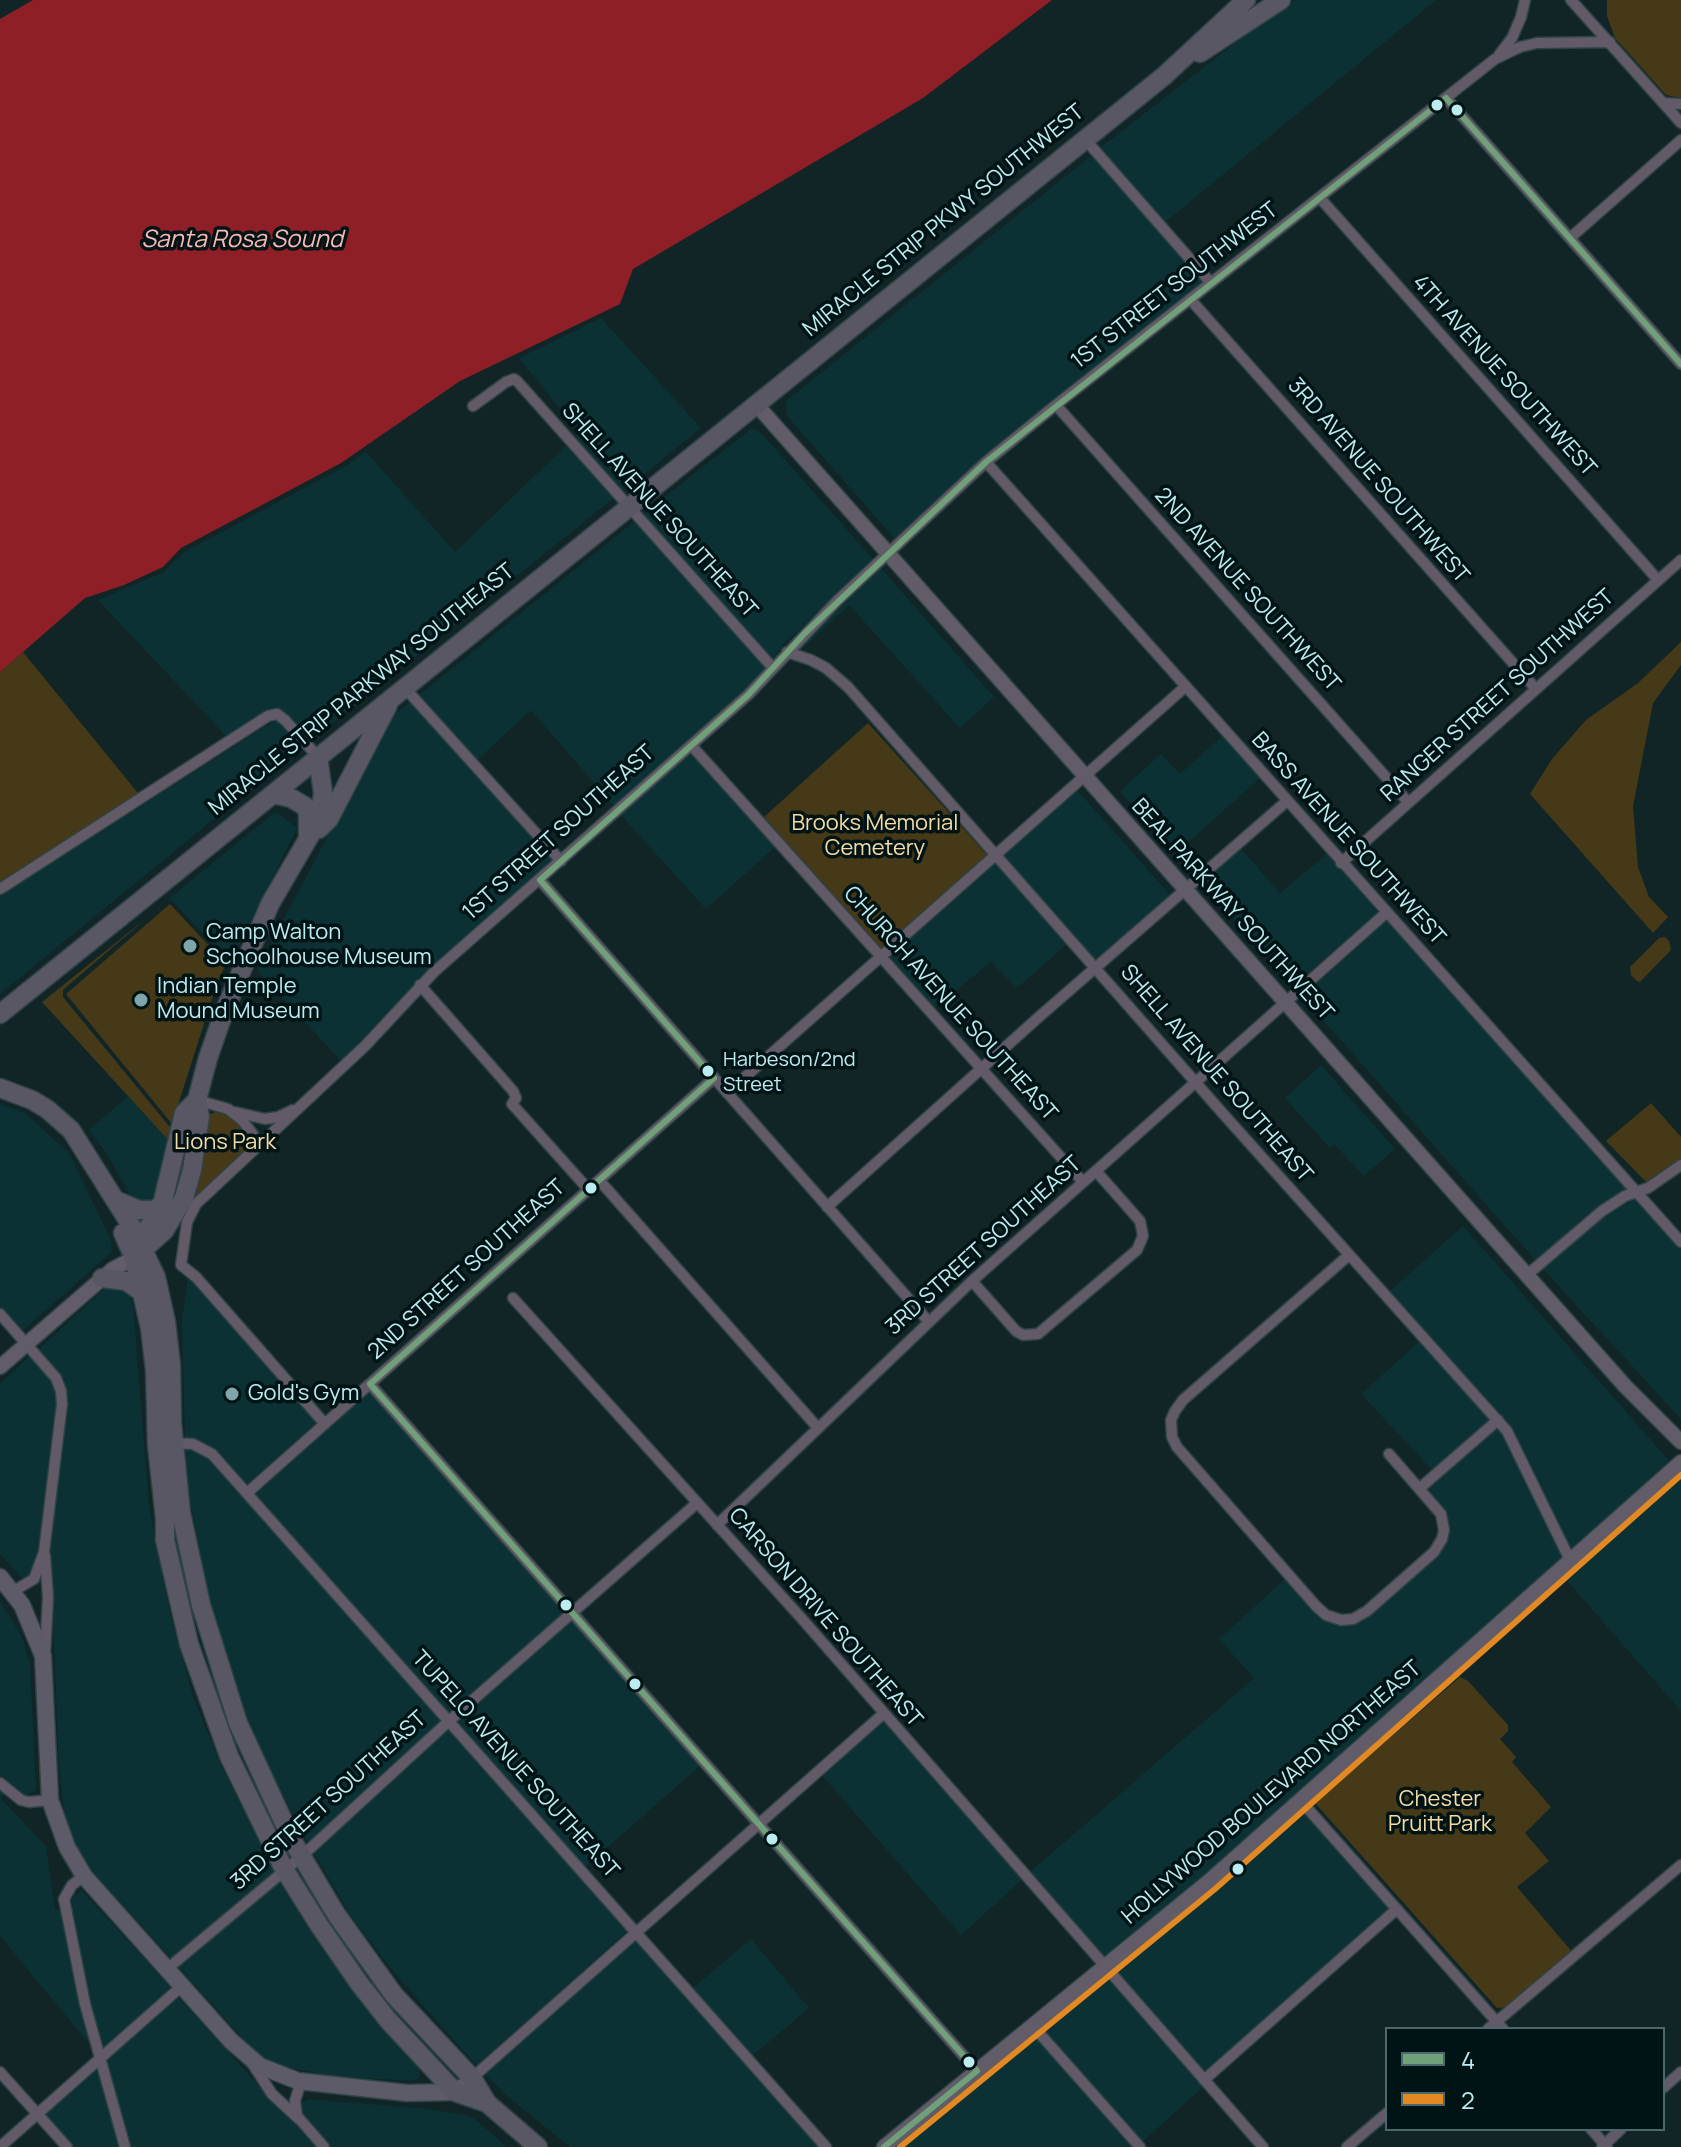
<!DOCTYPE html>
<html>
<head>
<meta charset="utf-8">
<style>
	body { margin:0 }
	#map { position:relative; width:1681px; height:2147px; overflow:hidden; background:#112527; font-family:Manrope,sans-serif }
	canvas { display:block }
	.legend { position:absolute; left:1385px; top:2027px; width:280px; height:104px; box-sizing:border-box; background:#001315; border:2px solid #4b696d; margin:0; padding:10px 14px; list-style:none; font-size:24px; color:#bcebf0 }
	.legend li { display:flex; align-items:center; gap:16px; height:40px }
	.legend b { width:40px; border:2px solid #4b696d }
</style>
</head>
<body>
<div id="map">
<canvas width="1681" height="2147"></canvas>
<ul class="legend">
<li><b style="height:10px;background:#70a07a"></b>4</li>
<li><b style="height:10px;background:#e28923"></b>2</li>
</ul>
</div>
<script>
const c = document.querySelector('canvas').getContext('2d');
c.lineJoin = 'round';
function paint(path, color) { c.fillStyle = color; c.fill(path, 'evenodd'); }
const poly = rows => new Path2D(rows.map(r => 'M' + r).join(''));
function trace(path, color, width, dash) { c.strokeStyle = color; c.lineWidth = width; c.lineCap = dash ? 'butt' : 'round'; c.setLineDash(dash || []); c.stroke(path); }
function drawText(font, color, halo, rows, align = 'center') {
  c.font = font + ' Manrope,sans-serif'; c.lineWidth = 7; c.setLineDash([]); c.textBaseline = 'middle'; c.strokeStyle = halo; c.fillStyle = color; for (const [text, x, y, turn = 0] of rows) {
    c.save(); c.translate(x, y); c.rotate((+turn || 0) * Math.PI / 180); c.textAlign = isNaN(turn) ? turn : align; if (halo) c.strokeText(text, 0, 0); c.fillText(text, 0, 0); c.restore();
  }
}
paint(poly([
	[1296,0,1436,0,1164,223,1100,148,1248,33],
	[1092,155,1203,282,986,455,895,539,787,416,786,401],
	[601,318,701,428,622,492,573,439,579,432,519,358],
	[751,429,755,429,763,435,873,559,783,645,772,660,643,514],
	[566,446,614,498,310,741,289,716,275,709,265,712,226,736,98,600,164,572,184,552,344,467,366,452,455,552],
	[635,521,765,667,744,691,614,806,531,710,477,760,418,696],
	[881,568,994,697,960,728,849,605,800,651,797,650],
	[410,702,553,860,430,968,341,1061,257,970,381,735,394,715],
	[276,720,302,747,0,994,0,896],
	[1222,736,1260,778,1175,854,1120,791,1161,754,1180,774],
	[691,753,775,847,706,909,621,815],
	[1077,790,1170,895,1096,960,1003,855],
	[277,812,297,828,230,964,173,901,167,900,149,915,270,816],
	[1241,849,1280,893,1327,854,1378,912,1293,986,1202,883],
	[996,862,1068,943,1017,988,991,962,933,1009,888,959],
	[1386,920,1627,1189,1598,1206,1535,1260,1301,995],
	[1321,1065,1395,1149,1364,1176,1334,1144,1330,1148,1285,1098],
	[128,1096,171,1143,158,1198,152,1205,134,1203,108,1155,89,1130],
	[0,1104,25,1113,69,1153,111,1240,112,1252,22,1331,0,1306],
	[1636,1198,1681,1249,1681,1419,1543,1269,1606,1215],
	[1463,1226,1671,1463,1571,1551,1511,1428,1389,1292],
	[188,1277,317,1422,246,1485,215,1449,204,1442,185,1438,182,1321],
	[116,1287,124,1288,129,1294,133,1305,149,1507,170,1614,193,1697,223,1770,274,1871,171,1958,85,1863,71,1836,64,1811,59,1767,50,1547,67,1405,67,1391,60,1375,38,1350,104,1289],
	[1420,1341,1490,1419,1432,1470,1361,1394],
	[30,1356,51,1381,56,1391,56,1403,37,1556,33,1571,30,1575,22,1578,0,1554,0,1384],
	[370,1391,565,1612,449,1713,254,1494],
	[1498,1428,1515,1457,1563,1558,1204,1877,1105,1958,1029,1873,1254,1678,1219,1639,1285,1579,1322,1619,1347,1625,1362,1621,1371,1615,1438,1556,1447,1542,1449,1524,1445,1511,1428,1489],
	[186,1449,193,1449,209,1458,442,1720,308,1843,257,1744,229,1665,208,1592,189,1495],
	[1679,1471,1681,1474,1681,1711,1562,1575],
	[0,1601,22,1637,30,1664,36,1791,24,1795,6,1783,0,1774],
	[573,1620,701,1765,585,1867,457,1722],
	[883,1721,1022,1880,961,1935,821,1774],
	[449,1729,628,1930,477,2066,398,1977,353,1920,314,1853],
	[0,1791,4,1795,0,1798,46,1846,55,1910,60,1909,69,1956,92,2047,0,1936],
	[1301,1808,1389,1908,1204,2073,1112,1968],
	[279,1881,323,1951,370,2013,419,2068,419,2078,413,2081,331,2076,285,2067,262,2056,249,2045,179,1967],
	[81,1890,171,1988,103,2048,79,1955,71,1908,73,1907,71,1900],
	[636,1939,820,2147,570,2147,508,2097,485,2074],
	[751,1939,809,2008,752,2056,693,1988],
	[1104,1975,1203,2087,1142,2142,1040,2026],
	[178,1997,269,2097,317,2147,130,2147,106,2061],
	[1032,2033,1134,2147,894,2147],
	[98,2069,119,2147,74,2147,45,2115],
	[307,2099,428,2109,466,2115,476,2120,507,2147,331,2147,302,2114,300,2105]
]), '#0c3134');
paint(poly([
	[1607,0,1681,0,1681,98,1666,95,1615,38,1607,16],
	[1681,642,1681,665,1653,703,1633,806,1638,867,1649,897,1668,917,1653,933,1530,794,1552,759,1586,720,1638,683],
	[23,652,142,798,0,889,0,672],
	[868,723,987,855,882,949,764,817],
	[170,904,226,964,217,983,172,1124,66,994],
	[149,916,63,990,63,997,169,1126,174,1126,171,1143,42,1002],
	[1665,937,1669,941,1671,950,1640,982,1637,981,1631,975,1630,967,1659,938],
	[1651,1103,1681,1137,1681,1160,1647,1183,1606,1141],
	[215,1112,225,1114,237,1122,254,1146,188,1209,184,1207,206,1116],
	[1460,1677,1468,1681,1508,1725,1508,1731,1500,1739,1516,1757,1512,1762,1551,1807,1525,1833,1549,1861,1517,1887,1573,1953,1508,2007,1497,2008,1315,1803]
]), '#463917');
paint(poly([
	[33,0,1052,0,923,98,633,269,620,304,460,381,341,463,181,548,163,567,124,585,85,598,0,672,0,19]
]), '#8f1f27');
const street = poly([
	[1571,0,1681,123],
	[1499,55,1512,38,1521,17,1525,0],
	[1446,98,1681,364],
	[1663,103,1681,104],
	[1084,138,1211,283],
	[1320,198,1658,580],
	[1570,238,1681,140],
	[1190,299,1536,689],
	[1056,405,1408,802],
	[473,406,506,382,514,379,517,381,773,668],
	[986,462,1681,1242],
	[787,652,811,660,826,668,848,687,1226,1117,1507,1431,1570,1560],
	[404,687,561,861],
	[691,745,1083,1182],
	[1341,863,1681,560],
	[540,880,929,1322],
	[0,889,268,716,277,714,285,720,318,757],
	[420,985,513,1091,516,1098,512,1104,588,1189],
	[727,1093,1185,687],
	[197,1100,228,1109,242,1120,261,1145],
	[235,1112,265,1119,278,1117,293,1110],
	[599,1180,818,1428],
	[827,1207,1040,1016,1287,801],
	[1349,1255,1183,1400,1175,1411,1171,1420,1172,1437,1177,1447,1316,1606,1326,1615,1341,1620,1353,1619,1367,1611,1434,1552,1442,1539,1444,1530,1441,1514,1389,1454],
	[1527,1275,1602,1211,1625,1196,1648,1188,1681,1165],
	[972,1281,1016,1331,1023,1335,1038,1334,1137,1250,1143,1236,1140,1221,1096,1171],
	[513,1298,803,1620,1263,2147],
	[0,1314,56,1378,61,1391,62,1404,44,1552,34,1579,12,1592],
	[370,1384,977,2071],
	[325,1424,196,1277,181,1265,187,1222,196,1204,365,1046,434,972,748,695,837,601,986,462,1056,405,1495,59,1520,47,1537,43,1610,42],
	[171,1443,193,1444,212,1454,826,2147],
	[1420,1488,1498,1420],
	[247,1493,714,1078],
	[717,1525,972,1281,1386,913],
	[45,1555,48,1597,45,1655],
	[0,1783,21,1800,29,1802,50,1800],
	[1301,1801,1503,2029],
	[84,1876,72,1885,64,1899,85,2004,125,2147],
	[167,1969,302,1856,449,1721,697,1503],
	[1032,2025,1140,2147],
	[1488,2029,1681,1865],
	[252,2063,272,2094,299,2119],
	[0,2072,67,2147],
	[472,2078,883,1714],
	[1204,2080,1397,1909],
	[301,2082,295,2101,297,2116,324,2147],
	[1663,2088,1681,2072],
	[1591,2129,1607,2147],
	[0,2147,182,1986],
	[1347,2147,1387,2113],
	[1602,2147,1621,2129]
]);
const secondary = poly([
	[755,403,1625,1386,1681,1442],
	[0,1367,113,1269,134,1258],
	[884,2147,1208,1882,1681,1462]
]);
const primary = poly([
	[0,1577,22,1605,43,1656,50,1800,67,1847,84,1876,231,2041,260,2066,298,2081,407,2093,455,2092,462,2087]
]);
const highway = poly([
	[1200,53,1281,0],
	[273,794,291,798,306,807,308,814,308,836],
	[319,829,329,819,388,705],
	[0,1014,1164,76,1246,0],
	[0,1088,32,1100,47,1109,71,1130,132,1227,156,1277,166,1322,171,1365,172,1423,181,1513,201,1605,238,1723,292,1840,336,1914,394,1995,472,2078,487,2103,538,2147],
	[115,1200,139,1210,154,1210,162,1205],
	[123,1233,134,1258,150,1328,155,1370,157,1445,165,1519,165,1540,189,1644,229,1756,284,1869,319,1925,359,1983,388,2020,455,2092,487,2103],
	[130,1245,149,1227,162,1205,184,1113,197,1100],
	[136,1256,164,1231,184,1198,192,1170,200,1117,197,1100,208,1058,224,1012,270,904,319,820,323,793,318,757],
	[102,1278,126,1281,142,1292]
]);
trace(street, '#2e4345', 13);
trace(secondary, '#2e4345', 17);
trace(primary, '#2e4345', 19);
trace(highway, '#2e4345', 21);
trace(street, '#625a66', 10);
trace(secondary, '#615c68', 14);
trace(primary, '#5d5b67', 16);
trace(highway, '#585763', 18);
trace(poly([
	[1446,98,1681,364],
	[540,880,748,695,805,633,986,462,1446,98],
	[540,880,714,1078],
	[370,1384,977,2071],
	[370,1384,714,1078],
	[884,2147,977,2071]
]), '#70a07a', 6);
trace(poly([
	[900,2147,1215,1889,1681,1475]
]), '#e28923', 6);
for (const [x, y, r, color] of [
	[1437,105,7,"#bcebf0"],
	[1457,110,7,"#bcebf0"],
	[190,946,8,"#80a6aa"],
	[141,1000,8,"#80a6aa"],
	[708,1071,7,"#bcebf0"],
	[591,1188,7,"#bcebf0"],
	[232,1394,8,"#80a6aa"],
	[566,1605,7,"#bcebf0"],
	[635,1684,7,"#bcebf0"],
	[772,1839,7,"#bcebf0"],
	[1238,1869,7,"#bcebf0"],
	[969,2062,7,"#bcebf0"]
]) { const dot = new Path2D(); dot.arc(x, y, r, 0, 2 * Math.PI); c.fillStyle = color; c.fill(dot); trace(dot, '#001315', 3); }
drawText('20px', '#bcebf0', '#001315', [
	["Harbeson/2nd",723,1060],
	["Street",723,1085]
], 'left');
drawText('22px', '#bcebf0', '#001315', [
	["MIRACLE STRIP PKWY SOUTHWEST",944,221,-39],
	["1ST STREET SOUTHWEST",1175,286,-38],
	["4TH AVENUE SOUTHWEST",1504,376,48],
	["3RD AVENUE SOUTHWEST",1378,481,49],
	["SHELL AVENUE SOUTHEAST",659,511,48],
	["2ND AVENUE SOUTHWEST",1247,590,48],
	["MIRACLE STRIP PARKWAY SOUTHEAST",362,690,-39],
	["RANGER STREET SOUTHWEST",1498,696,-42],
	["1ST STREET SOUTHEAST",559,833,-42],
	["BASS AVENUE SOUTHWEST",1348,839,48],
	["BEAL PARKWAY SOUTHWEST",1232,910,48],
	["CHURCH AVENUE SOUTHEAST",950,1004,48],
	["SHELL AVENUE SOUTHEAST",1216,1074,49],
	["3RD STREET SOUTHEAST",984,1246,-42],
	["2ND STREET SOUTHEAST",467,1270,-42],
	["CARSON DRIVE SOUTHEAST",825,1618,49],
	["TUPELO AVENUE SOUTHEAST",515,1765,48],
	["HOLLYWOOD BOULEVARD NORTHEAST",1272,1793,-41],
	["3RD STREET SOUTHEAST",329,1801,-42]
]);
drawText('22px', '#f7dba5', '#001315', [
	["Brooks Memorial",875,824],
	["Cemetery",875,849],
	["Lions Park",225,1143],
	["Chester",1440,1800],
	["Pruitt Park",1440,1825]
]);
drawText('22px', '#bcebf0', '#001315', [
	["Camp Walton",206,933],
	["Schoolhouse Museum",206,958],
	["Indian Temple",157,987],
	["Mound Museum",157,1012],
	["Gold's Gym",248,1394]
], 'left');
drawText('italic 24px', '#f9b8b3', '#001315', [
	["Santa Rosa Sound",242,240]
]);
</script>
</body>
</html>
